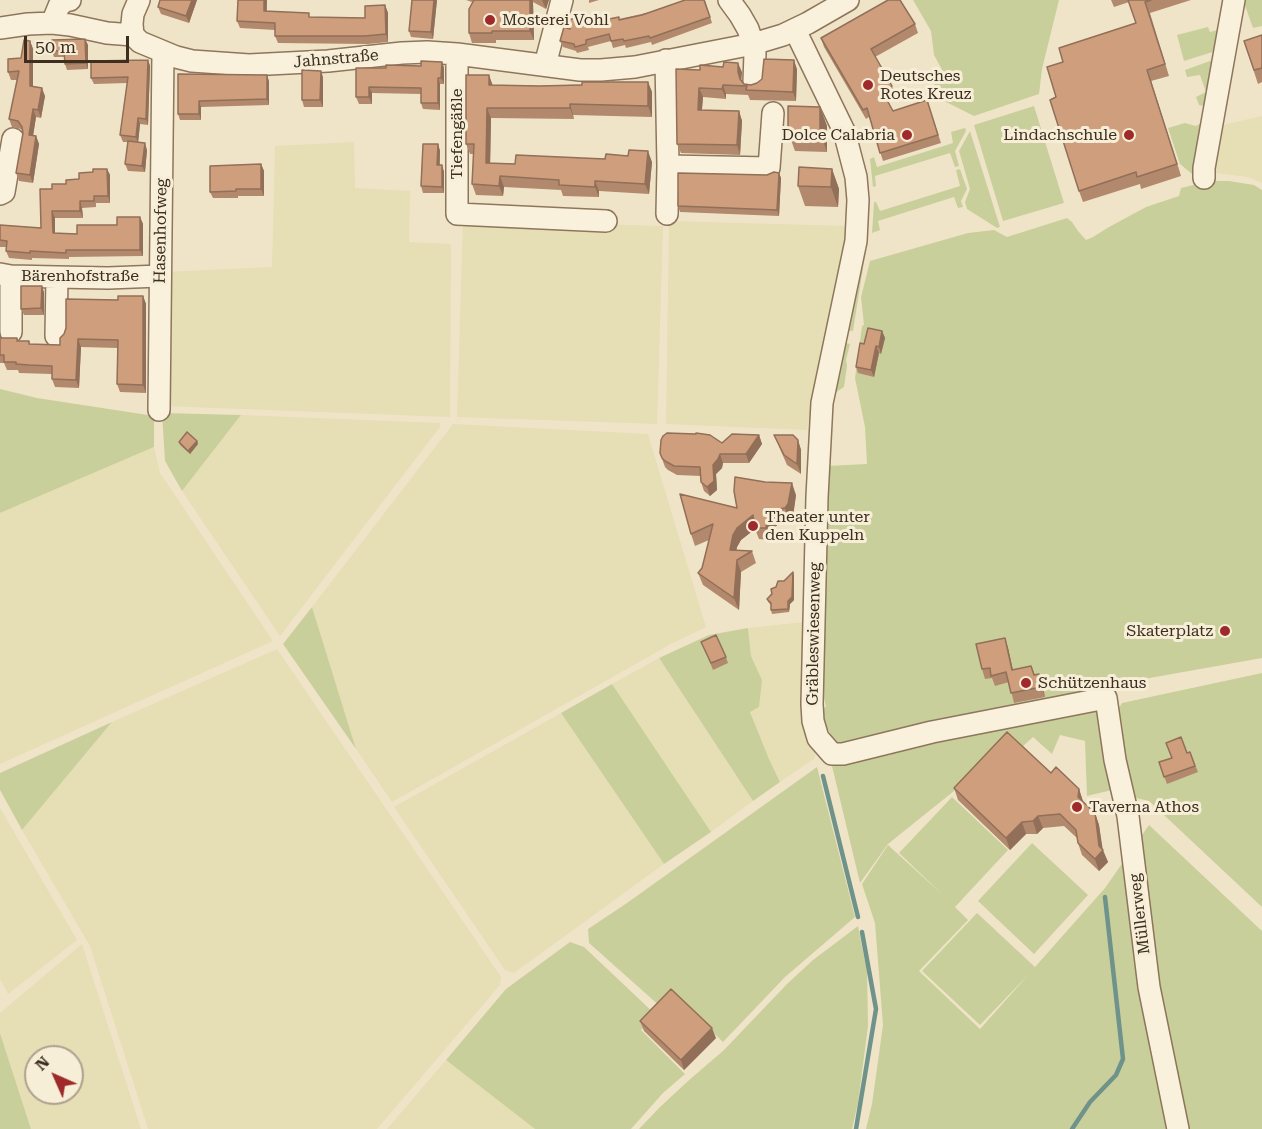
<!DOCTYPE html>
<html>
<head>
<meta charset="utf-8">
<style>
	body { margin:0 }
	#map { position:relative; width:1262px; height:1129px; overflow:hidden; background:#f0e4c8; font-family:"Roboto Serif",serif }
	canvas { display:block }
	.north { position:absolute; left:24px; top:1045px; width:60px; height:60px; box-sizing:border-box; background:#f7eed8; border:2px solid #ada18e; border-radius:50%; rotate:315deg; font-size:16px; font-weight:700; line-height:24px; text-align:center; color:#3d2e20 }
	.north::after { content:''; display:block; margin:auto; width:21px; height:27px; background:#9e2a2b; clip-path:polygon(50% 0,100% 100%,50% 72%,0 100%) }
	.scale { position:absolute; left:24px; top:36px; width:105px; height:27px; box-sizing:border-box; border:3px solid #3d2e20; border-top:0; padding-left:8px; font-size:18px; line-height:21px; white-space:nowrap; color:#3d2e20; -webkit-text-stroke:4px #f7eed8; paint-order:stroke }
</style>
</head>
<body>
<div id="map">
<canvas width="1262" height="1129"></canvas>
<div class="north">N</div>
<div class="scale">50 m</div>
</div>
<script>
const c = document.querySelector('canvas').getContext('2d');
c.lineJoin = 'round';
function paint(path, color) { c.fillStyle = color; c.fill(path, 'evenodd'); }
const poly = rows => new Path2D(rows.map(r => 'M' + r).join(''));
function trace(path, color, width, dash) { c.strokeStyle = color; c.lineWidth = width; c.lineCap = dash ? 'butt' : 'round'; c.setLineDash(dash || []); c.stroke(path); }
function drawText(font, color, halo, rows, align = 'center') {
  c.font = font + ' "Roboto Serif",serif'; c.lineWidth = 6; c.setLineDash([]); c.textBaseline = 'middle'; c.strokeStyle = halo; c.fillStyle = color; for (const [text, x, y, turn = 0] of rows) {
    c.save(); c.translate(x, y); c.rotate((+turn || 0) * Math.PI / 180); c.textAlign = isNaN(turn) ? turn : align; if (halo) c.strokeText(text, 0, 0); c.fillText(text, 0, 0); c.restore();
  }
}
paint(poly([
	[1262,116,1262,183,1248,177,1209,172,1218,126],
	[354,142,355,188,410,191,409,242,451,244,450,417,163,406,164,272,272,267,275,146],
	[463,220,663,226,657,424,457,417],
	[669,221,848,226,807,430,666,424],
	[241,415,440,423,440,427,280,636,182,491],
	[453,424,648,434,706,627,671,644,392,802,356,749,312,607],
	[154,447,160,473,273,641,0,764,0,513],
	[804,622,809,734,816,752,814,759,780,782,769,759,750,712,762,680,751,656,748,628],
	[277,649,501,977,500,985,377,1129,148,1129,90,946,22,830,112,722],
	[659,658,753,801,711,832,612,684],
	[561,713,664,864,514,973,505,970,394,807],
	[0,808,77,940,8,994,0,979],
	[82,944,141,1129,31,1129,0,1033,0,1013],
	[36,1057,72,1057,72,1093,36,1093],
	[446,1060,535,1129,387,1129]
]), '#e6deb5');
paint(poly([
	[913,0,1059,0,1042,69,1039,94,974,116,944,101,934,84,946,77,934,55,931,31],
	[1243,0,1262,0,1262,26,1253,28],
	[1208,27,1210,32,1225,28,1222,49,1184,61,1177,35],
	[1221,57,1201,170,1192,174,1180,164,1168,128,1185,123,1196,126,1203,122,1206,107,1199,105,1196,97,1206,92,1200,75,1187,77,1185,70],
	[1034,106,1064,203,1003,221,974,125],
	[965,128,966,131,955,151,959,166,955,167,950,153,875,176,876,186,873,187,870,159,874,157,877,167,953,143,951,132],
	[970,131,1000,227,997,228,967,209,965,202,970,189,959,151],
	[960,169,967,189,961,201,963,207,958,208,954,197,878,221,880,230,872,233,874,202,876,202,880,211,960,186,956,170],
	[1210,181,1229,181,1254,185,1262,190,1262,658,1116,684,840,744,835,743,827,727,822,709,826,707,821,683,825,594,826,466,867,464,865,427,855,378,862,326,864,325,861,297,870,261,968,233,994,230,1007,237,1067,218,1072,222,1078,231,1086,240,1093,237,1109,227,1146,207,1179,196,1181,188],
	[866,249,853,331,844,330,858,252],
	[842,342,850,344,846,360,847,366,844,387,832,395],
	[0,389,37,398,148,415,154,421,154,447,0,513],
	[162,413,241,415,182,491,165,461],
	[312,607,356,749,283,644],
	[748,628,751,656,762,680,759,707,750,712,769,759,780,782,753,801,659,658,709,635],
	[1262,673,1262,907,1149,801,1127,796,1113,717,1122,703],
	[612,684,711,832,664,864,561,713],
	[1094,710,1102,717,1112,790,1087,796,1085,741,1060,735,1052,754,1033,737,1021,748,1010,739,954,791,888,844,860,883,832,766,836,760],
	[112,722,22,830,0,790,0,773],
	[817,767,855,917,785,977,723,1042,675,996,662,1008,589,943,588,929,627,903],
	[952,797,1008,850,955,907,968,920,919,971,980,1029,1029,974,980,1025,922,971,977,913,1035,967,1105,888,1149,825,1262,931,1262,1129,866,1129,872,1104,883,1025,875,923,862,884,888,845,944,896,899,853],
	[1032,843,1088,895,1034,954,978,901],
	[858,926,867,971,868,1026,858,1103,852,1129,639,1129,660,1107,688,1081,724,1050,787,984,813,960],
	[570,942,584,947,656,1015,641,1030,685,1074,663,1093,631,1129,535,1129,446,1060,506,989],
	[0,1033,31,1129,0,1129]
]), '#c9cf9b');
trace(poly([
	[823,776,858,917],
	[856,1129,876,1009,862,932],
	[1072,1129,1090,1102,1116,1075,1123,1059,1105,897]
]), '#6f938a', 4.5);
const minor = poly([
	[729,0,740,15,748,29,753,44,755,53,754,82],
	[52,23,59,6,65,1,70,0],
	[0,28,28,24,52,23,70,25,107,33,133,35],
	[795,30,844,131,856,177,858,200,856,241,822,403,817,497,812,704,813,721,818,738,832,754,843,754,932,732,1106,698,1115,760,1128,816,1149,987,1178,1129],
	[133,35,140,42,176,57,192,61,249,65,328,61,402,53,427,52,457,54,580,70,601,70,635,67,753,44,783,35,808,23,848,0],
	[133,35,132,24,133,14,139,0],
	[457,54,457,214,606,221],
	[666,60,668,166,667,214],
	[545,65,562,0],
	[668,166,769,168,773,113],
	[1204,178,1204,168,1234,0],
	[0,194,4,192,13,139],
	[0,274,11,276,57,277,108,278,160,276],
	[11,332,11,276],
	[56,336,57,277],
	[159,410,163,53]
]);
trace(minor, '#8d765c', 24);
trace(minor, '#faf1dc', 21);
paint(poly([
	[197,0,189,23,161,14,158,7],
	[238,0,267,0,267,11,311,17,365,18,385,5,388,13,388,42,368,44,278,43,275,36,275,30,240,28,237,21],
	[437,0,433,39,411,37,409,31],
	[466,0,549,0,546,9,533,2,534,40,496,40,496,43,472,43,469,33,472,2],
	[589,0,599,0,589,3],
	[705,0,712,23,652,45,651,42,626,48,625,45,613,48,611,41,588,47,589,50,577,53,576,51,563,47,560,41,570,29,581,19,593,17,595,22,619,19],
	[1111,0,1191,0,1150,13,1169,76,1151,81,1181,176,1141,189,1140,184,1083,202,1079,191,1056,97,1063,62,1136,23,1129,2,1114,7],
	[915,24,918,33,875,57,892,86,895,95,886,99,893,111,930,109,941,143,883,161,869,117,866,119,824,47,821,38],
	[1262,35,1262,82,1258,84,1244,41],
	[85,39,88,45,88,69,67,70,65,64,65,57,54,57,52,51],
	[30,41,33,49,33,86,45,96,41,118,36,117,33,135,36,136,39,144,33,183,19,181,16,173,23,132,21,129,12,127,9,119,17,80,11,80,8,72,21,58],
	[148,60,150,66,148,125,140,124,138,142,147,150,145,172,128,171,125,164,128,142,123,142,120,135,127,83,94,84,91,78],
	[442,62,444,68,444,84,440,84,440,110,423,109,421,103,421,94,372,93,372,104,359,104,356,97,386,68,421,66],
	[797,69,796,101,750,100,748,95,726,94,726,99,703,97,702,110,739,111,742,121,740,155,681,153,677,144,700,70,742,72,741,81,744,84,751,85],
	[178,74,269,81,269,105,201,107,201,120,180,120,178,114],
	[489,75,492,85,539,86,648,82,652,92,652,117,573,115,574,119,491,118,490,163,515,164,652,162,649,194,599,191,599,197,563,196,561,190,504,187,503,196,476,195,472,184,474,154,470,154,466,144],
	[323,77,323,107,304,107,302,100],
	[820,107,827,126,827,152,795,151,788,132],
	[438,144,440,151,440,165,442,165,444,172,444,193,423,193,421,186],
	[261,164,264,171,264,196,238,196,238,198,213,198,210,192],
	[107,169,110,175,110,203,96,203,96,207,82,208,83,218,55,218,55,233,77,234,117,225,140,217,143,224,143,256,69,257,69,259,32,258,32,260,9,258,6,251,7,247,0,247,0,225,41,228,52,189,79,179,93,172],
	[832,169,839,189,838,207,805,206,798,186],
	[779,173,781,178,779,216,680,212,678,206,767,175],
	[44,292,44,315,24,315,21,309],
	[143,296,146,304,146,393,120,392,117,384,118,348,81,347,79,388,55,387,52,379,52,374,19,373,18,370,7,370,4,363,0,363,0,338,17,338,18,341,29,341,30,344,60,345,118,300],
	[882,331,885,338,881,354,879,353,874,377,858,373,856,367],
	[759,435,762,444,749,463,723,463,722,468,716,474,717,490,710,496,704,491,701,482,701,476,677,475,668,470,665,467,660,453,722,443],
	[774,435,798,440,801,450,801,474,787,465],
	[197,441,198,444,190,454,180,445,179,442],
	[796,495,793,516,789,520,782,521,775,527,772,532,770,540,759,539,755,529,741,540,737,547,736,551,752,551,756,563,741,572,739,610,703,585,698,573,702,568,709,540,695,546,691,534,737,508],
	[794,575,794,600,790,604,789,612,772,614,771,610,771,605,768,602,767,599,776,587,784,581],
	[704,648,726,657,728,663,713,670],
	[1008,648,1013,670,1031,666,1035,675,1042,684,1045,697,1014,703,1009,682,995,686,992,678,985,679,982,669],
	[1190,752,1198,772,1167,784,1159,762],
	[1051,773,1079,789,1083,802,1095,813,1099,825,1102,849,1108,862,1099,871,1082,855,1078,843,1077,838,1064,826,1043,828,1037,834,1026,834,1010,850,958,800,954,788],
	[640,1021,716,1038,684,1070,644,1031]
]), '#b2896c');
paint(poly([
	[192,0,197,0,189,23,186,16],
	[264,0,267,0,266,19,264,11],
	[434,0,437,0,433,39,431,32],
	[530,0,533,0,533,2,534,40,530,31],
	[542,0,549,0,546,9],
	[385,5,388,13,388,42,386,34],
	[85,39,88,45,88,69,86,63],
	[30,41,33,49,33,94,30,86],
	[148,60,150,66,148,125,146,119],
	[794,60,797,69,796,101,793,92],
	[442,62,444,68,444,84,441,78],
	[738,63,742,72,741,82,743,88,738,72],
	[1147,70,1151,81,1181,176,1177,164],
	[321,71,323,77,323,107,320,100],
	[267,75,269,81,269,105,267,99],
	[489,75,493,86,489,85],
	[438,78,440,84,440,110,438,103],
	[648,82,652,92,652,117,648,106],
	[723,85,726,94,726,99,722,89],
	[369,87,372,93,372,104,369,97],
	[42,88,45,96,41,118,38,110],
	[699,88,703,97,701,119,698,110],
	[199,101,201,107,201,120,199,114],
	[570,104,573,115,574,119,570,108],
	[820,107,827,126,827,152,820,132],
	[487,108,491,118,490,173,486,163],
	[33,109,36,117,32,143,29,135],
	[739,111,742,121,740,155,737,145],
	[138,118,140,124,138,144,136,137],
	[36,136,39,144,33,183,30,175],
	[145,143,147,150,145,172,142,166],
	[438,144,440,151,439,172,437,165],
	[648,151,652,162,649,194,645,184],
	[261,164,264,171,264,196,261,189],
	[442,165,444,172,444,193,442,187],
	[107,169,110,175,110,203,108,196],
	[832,169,839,189,838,207,831,187],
	[779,173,781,178,779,216,777,210],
	[500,176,504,187,503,196,499,186],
	[595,181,599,191,599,197,595,187],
	[80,201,82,208,83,218,80,211],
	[52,211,55,218,55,240,53,233],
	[140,217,143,224,143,256,140,250],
	[42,286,44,292,44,315,41,308],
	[143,296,146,304,146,393,143,385],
	[882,331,885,338,881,354,879,347],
	[78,339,81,347,79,388,76,380],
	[876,346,879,353,874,377,871,370],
	[759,435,762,444,749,463,746,454],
	[798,440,801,450,801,474,797,464],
	[197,441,198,444,190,454,188,451],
	[720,454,723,463,722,468,716,474,717,490,710,496,707,487,713,465],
	[792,483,796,495,793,516,789,520,785,508],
	[778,509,782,521,775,527,772,532,770,540,766,528,767,520,770,515],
	[753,515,755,529,741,540,737,547,734,562,730,550,733,535,737,528],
	[737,560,741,572,739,610,734,598],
	[793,572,794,575,794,600,790,604,789,612,788,609],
	[1005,638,1008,648,1015,680,1012,670],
	[1039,674,1042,684,1045,697,1041,687],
	[1079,789,1083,801,1082,809,1078,797],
	[1095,813,1099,825,1103,851,1103,850,1108,862,1099,871,1095,859,1099,846],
	[1038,816,1043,828,1037,834,1033,821],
	[1022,822,1026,834,1010,850,1006,838],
	[712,1028,716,1038,684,1070,681,1060]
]), '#916f58');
const building = poly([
	[160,0,192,0,186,16,158,7,160,0],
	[238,0,264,0,264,11,309,13,309,17,365,18,365,6,385,5,386,34,365,36,275,36,275,23,237,21,238,0],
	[412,0,434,0,431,32,409,31,412,0],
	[474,0,530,0,530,31,492,31,492,33,469,33,469,9,474,0],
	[685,0,704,0,710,17,650,38,649,36,624,41,623,39,611,41,609,34,586,40,586,44,575,47,574,44,560,41,564,27,570,29,568,20,580,17,581,20,593,17,594,22,619,17,619,20,642,15,685,0],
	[888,0,900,0,915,24,871,49,892,86,882,91,893,111,927,100,938,135,880,153,867,108,863,110,821,38,888,0],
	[1128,0,1151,0,1145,2,1165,64,1147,70,1177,164,1137,177,1136,172,1079,191,1050,100,1056,97,1047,67,1063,62,1059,48,1136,23,1128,0],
	[1262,35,1262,68,1254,70,1244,41,1262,35],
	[85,39,86,63,65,64,64,51,52,51,52,40,85,39],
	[24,40,30,41,30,86,42,88,38,110,33,109,29,135,36,136,30,175,16,173,23,133,22,127,18,121,9,119,19,71,8,72,8,59,21,58,24,40],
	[764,59,794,60,793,92,746,90,747,86,723,85,722,89,699,88,698,110,739,111,737,145,677,144,676,69,700,70,700,65,723,67,724,62,738,63,738,72,740,79,744,84,751,85,757,83,762,79,764,59],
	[148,60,146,119,138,118,136,137,120,135,128,77,91,78,91,61,148,60],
	[421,61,442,62,441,78,438,78,438,103,421,103,421,88,369,87,369,97,356,97,356,68,386,68,386,65,421,66,421,61],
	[302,70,321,71,320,100,302,100,302,70],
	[178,74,267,75,267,99,199,101,199,114,178,114,178,74],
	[466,75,489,75,489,85,539,86,582,85,582,82,648,82,648,106,570,104,570,108,487,108,486,163,515,164,516,155,605,159,606,154,628,156,629,150,648,151,645,184,595,181,595,187,559,185,559,180,500,176,499,186,472,184,474,144,466,144,466,75],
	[788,106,820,107,820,132,788,132,788,106],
	[128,141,145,143,142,166,125,164,128,141],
	[423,144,438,144,437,165,442,165,442,187,421,186,423,144],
	[261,164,261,189,236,189,236,191,210,192,210,166,261,164],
	[799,167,832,169,831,187,798,186,799,167],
	[93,169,107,169,108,196,94,196,94,201,80,201,80,211,52,211,53,233,77,234,77,225,117,225,117,217,140,217,140,250,66,250,66,253,30,251,30,253,6,251,7,241,0,240,0,225,41,228,40,189,52,189,52,184,66,184,66,180,79,179,79,173,93,172,93,169],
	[774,172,779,173,777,210,678,206,678,173,767,175,774,172],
	[21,286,42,286,41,308,21,309,21,286],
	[118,296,143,296,143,385,117,384,118,340,78,339,76,380,52,379,52,366,29,365,16,364,16,362,4,362,4,355,0,355,0,338,17,338,17,341,29,341,29,344,60,345,60,338,64,334,66,328,66,299,118,300,118,296],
	[868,328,882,331,879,347,876,346,871,370,856,367,860,343,864,344,868,328],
	[187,432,197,441,188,451,179,442,187,432],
	[667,433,696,434,696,433,710,435,722,443,732,434,759,435,746,454,720,454,718,459,713,465,714,481,707,487,701,482,700,467,674,466,665,461,662,458,660,453,661,440,663,436,667,433],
	[774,435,793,435,798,440,797,464,784,455,774,435],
	[735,477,765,482,792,483,788,504,785,508,778,509,770,515,767,520,766,528,755,528,753,515,737,528,733,535,730,550,752,551,737,560,734,598,698,573,702,568,713,524,691,534,680,494,737,508,734,491,735,477],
	[793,572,792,597,788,601,788,609,771,610,771,603,767,599,772,594,771,589,776,587,778,581,784,581,793,572],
	[716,635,726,657,711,663,701,642,716,635],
	[1005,638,1012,670,1031,666,1034,675,1039,674,1041,687,1011,693,1006,672,991,676,990,668,982,669,976,644,1005,638],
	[1007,732,1051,773,1056,767,1079,789,1078,797,1095,813,1099,846,1103,850,1095,859,1078,843,1076,830,1060,814,1038,816,1033,821,1022,822,1006,838,954,788,1007,732],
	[1181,737,1187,753,1190,752,1195,766,1164,777,1159,762,1172,758,1166,743,1181,737],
	[671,989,712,1028,681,1060,640,1021,671,989]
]);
paint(building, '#cf9f7d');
trace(building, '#916f58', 1.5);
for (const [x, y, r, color] of [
	[490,20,6,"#9e2a2b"],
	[868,85,6,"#9e2a2b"],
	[907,135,6,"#9e2a2b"],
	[1129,135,6,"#9e2a2b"],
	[753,526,6,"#9e2a2b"],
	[1225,631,6,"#9e2a2b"],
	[1026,683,6,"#9e2a2b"],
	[1077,807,6,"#9e2a2b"]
]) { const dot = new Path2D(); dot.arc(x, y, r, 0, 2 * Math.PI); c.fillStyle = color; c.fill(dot); trace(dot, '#f7eed8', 2); }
drawText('16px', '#3d2e20', '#f7eed8', [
	["Mosterei Vohl",502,20],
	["Deutsches",880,76],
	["Rotes Kreuz",880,94],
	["Dolce Calabria",895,135,"right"],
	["Lindachschule",1117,135,"right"],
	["Theater unter",765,517],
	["den Kuppeln",765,535],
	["Skaterplatz",1213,631,"right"],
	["Schützenhaus",1038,683],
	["Taverna Athos",1089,807]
], 'left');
drawText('16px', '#3d2e20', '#f7eed8', [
	["Jahnstraße",336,59,-5],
	["Tiefengäßle",457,134,-90],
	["Hasenhofweg",161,231,-89],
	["Bärenhofstraße",80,276],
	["Gräbleswiesenweg",814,634,-89],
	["Müllerweg",1140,914,-97]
]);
</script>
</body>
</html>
